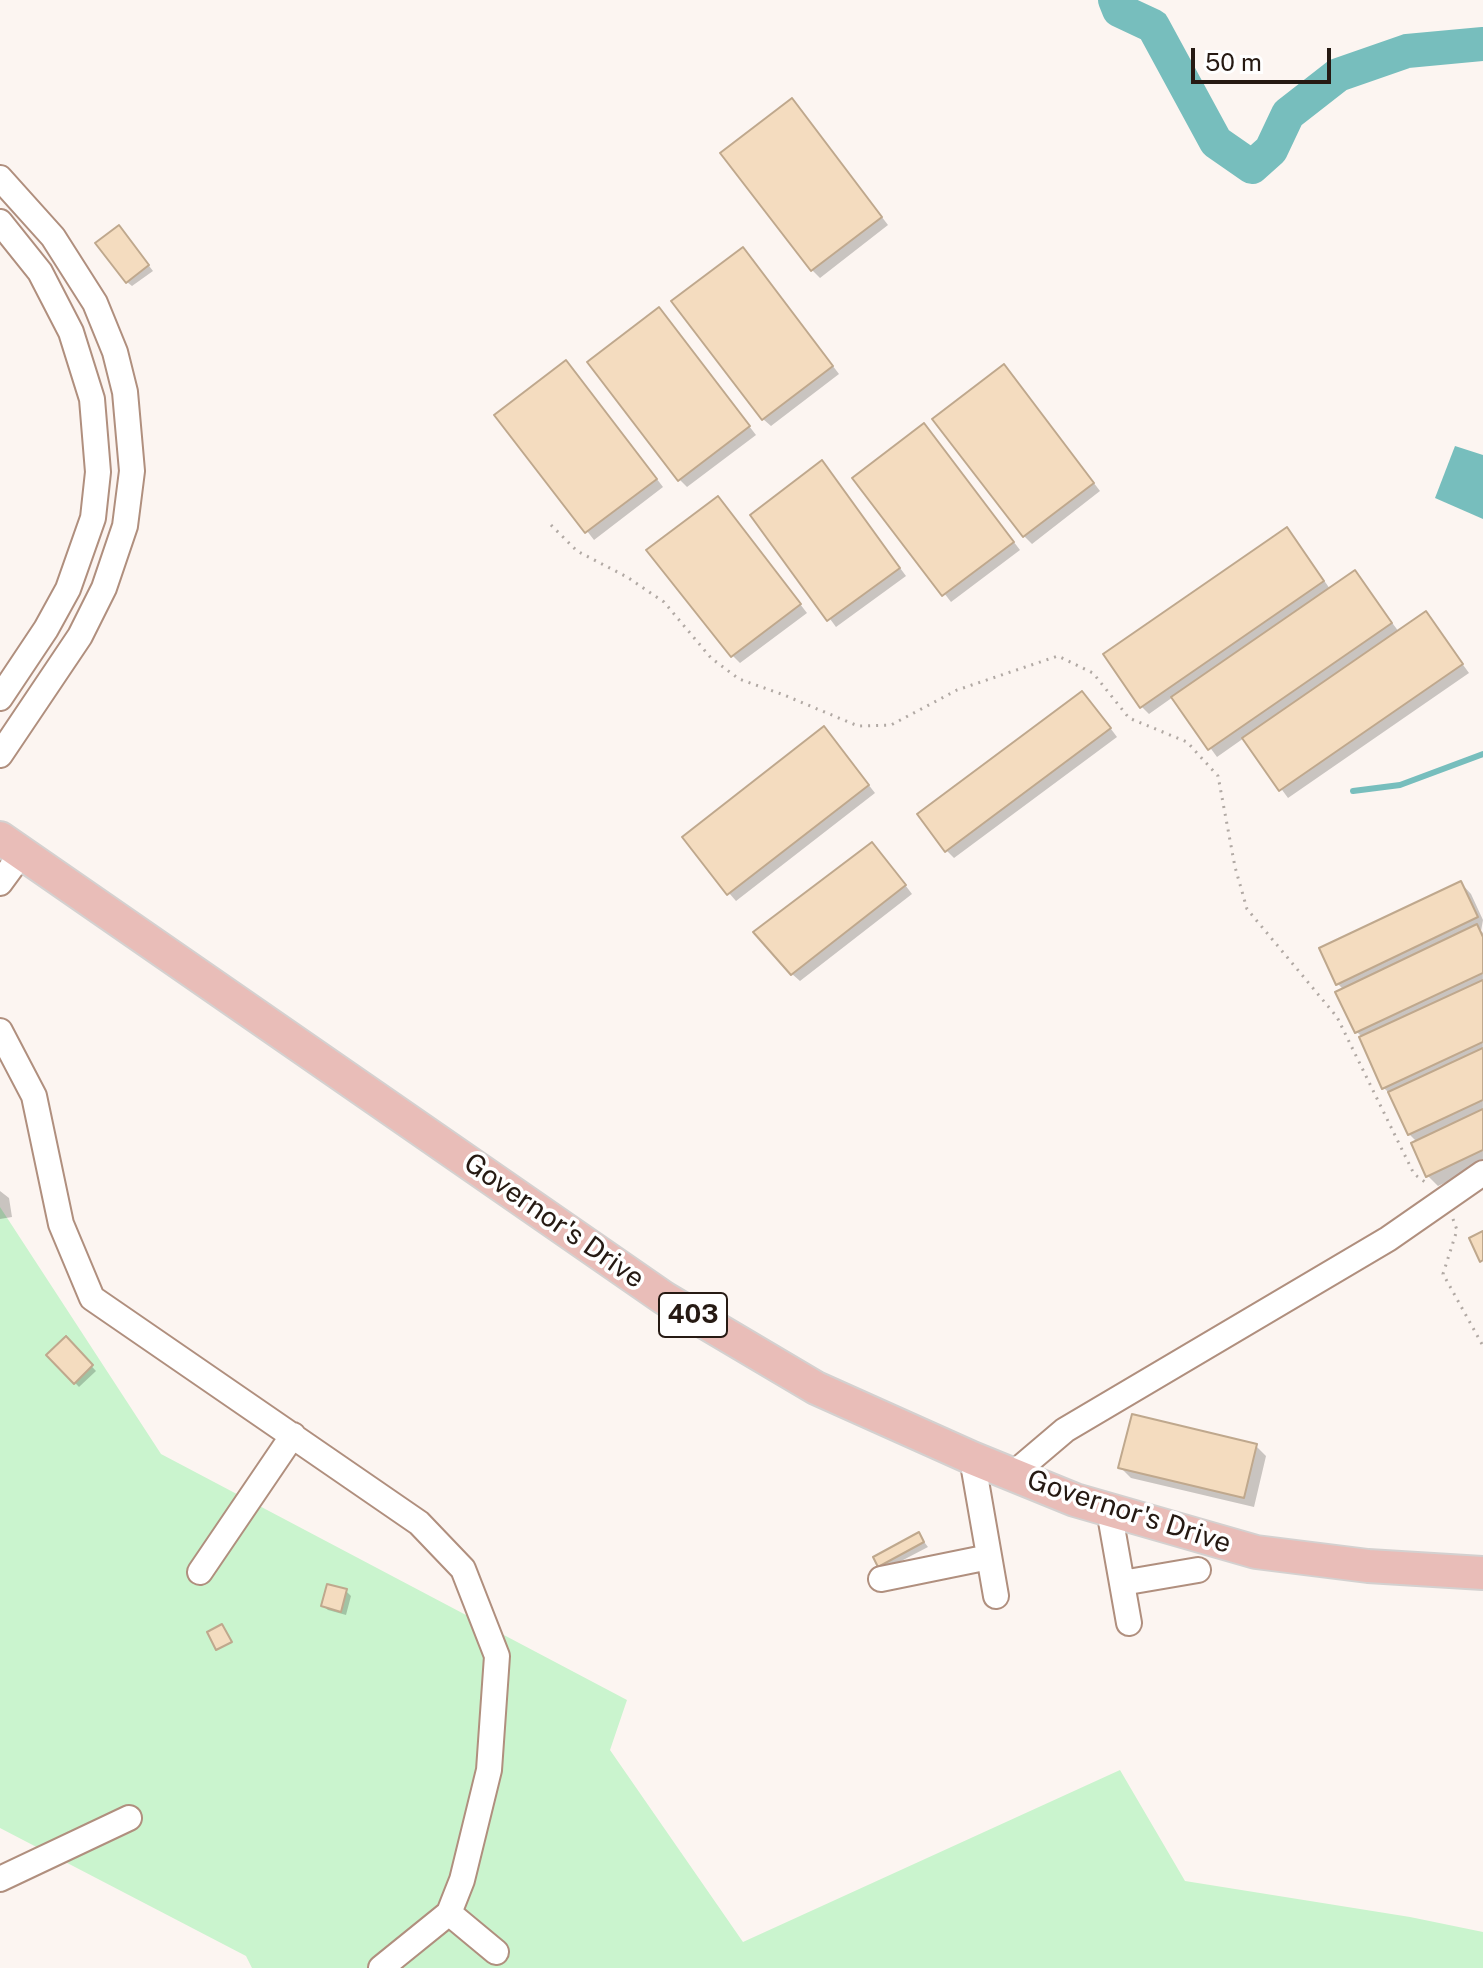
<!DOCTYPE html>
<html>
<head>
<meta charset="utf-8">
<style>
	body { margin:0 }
	#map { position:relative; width:1483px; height:1968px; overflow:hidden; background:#fcf5f1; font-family:"Public Sans",sans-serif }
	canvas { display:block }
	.scale { position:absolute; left:1191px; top:48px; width:140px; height:36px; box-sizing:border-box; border:4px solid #261a13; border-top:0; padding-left:10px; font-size:24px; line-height:28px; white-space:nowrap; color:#261a13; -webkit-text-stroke:6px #fff; paint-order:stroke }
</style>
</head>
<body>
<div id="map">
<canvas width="1483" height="1968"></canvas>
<div class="scale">50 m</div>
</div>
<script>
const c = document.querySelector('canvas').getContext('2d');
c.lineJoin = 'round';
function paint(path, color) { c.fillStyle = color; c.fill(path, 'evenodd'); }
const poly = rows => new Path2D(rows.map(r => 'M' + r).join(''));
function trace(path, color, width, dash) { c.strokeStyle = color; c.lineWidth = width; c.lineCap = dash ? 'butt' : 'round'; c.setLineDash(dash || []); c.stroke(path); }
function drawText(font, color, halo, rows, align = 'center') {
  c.font = font + ' "Public Sans",sans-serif'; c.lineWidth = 7; c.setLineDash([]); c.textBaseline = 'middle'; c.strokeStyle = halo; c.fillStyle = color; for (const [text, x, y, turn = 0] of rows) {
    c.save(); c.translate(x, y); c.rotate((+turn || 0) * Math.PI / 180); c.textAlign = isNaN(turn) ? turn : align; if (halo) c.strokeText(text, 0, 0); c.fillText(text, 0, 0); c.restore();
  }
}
paint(poly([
	[0,1207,161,1454,627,1700,610,1750,743,1942,1120,1770,1185,1881,1410,1917,1483,1932,1483,1968,252,1968,246,1956,0,1828]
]), '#caf4ce');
paint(poly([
	[1455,446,1483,455,1483,519,1435,498]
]), '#77bebd');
paint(poly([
	[799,108,888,225,820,278,812,270],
	[123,232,153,271,132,286,127,282],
	[750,257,839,374,771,426,763,419],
	[666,318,756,435,687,487,679,479],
	[574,370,663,487,594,540,497,415],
	[1011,374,1100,491,1032,544,1024,536],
	[931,433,1020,550,951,602,855,478],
	[822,463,906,576,836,627,753,515],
	[718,498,807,613,740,663,733,656],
	[1294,537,1330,589,1355,573,1399,632,1426,614,1469,673,1288,798,1244,738,1217,757,1173,697,1149,714,1142,707],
	[1090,701,1117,737,954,858,946,850],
	[831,737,875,793,736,901,729,893],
	[880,852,912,894,800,981,792,974],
	[1461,883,1471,894,1483,920,1481,931,1483,933,1483,1165,1438,1186,1427,1175,1417,1142,1409,1134,1391,1095,1384,1088,1361,1036,1357,1032,1344,990,1338,984],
	[0,1191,9,1198,12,1217,0,1219],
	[66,1339,96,1371,79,1387,49,1355],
	[1256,1446,1266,1456,1254,1507,1131,1478,1121,1468],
	[919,1535,928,1547,884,1570,880,1566],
	[346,1591,351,1596,346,1615,328,1610,323,1606]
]), '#0003');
trace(poly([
	[1353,791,1400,785,1483,754]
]), '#77bebd', 6);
trace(poly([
	[1115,0,1119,10,1153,26,1216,142,1252,167,1271,150,1288,114,1338,75,1407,51,1483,44]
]), '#77bebd', 34);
const building = poly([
	[792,98,882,217,811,271,720,153,792,98],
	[119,225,149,265,126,283,95,243,119,225],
	[743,247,833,366,762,420,671,301,743,247],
	[659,307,750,426,678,481,587,362,659,307],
	[566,360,657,479,585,533,494,415,566,360],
	[1004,364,1094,483,1023,537,932,419,1004,364],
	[924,423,1014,542,942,596,852,478,924,423],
	[822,460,900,568,827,621,750,515,822,460],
	[718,496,801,604,731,657,646,550,718,496],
	[1287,527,1324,581,1140,708,1103,654,1287,527],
	[1355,570,1392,623,1208,750,1171,697,1355,570],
	[1426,611,1463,664,1279,791,1242,738,1426,611],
	[1082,691,1111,728,945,852,917,814,1082,691],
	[824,726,869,785,727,895,682,837,824,726],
	[872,842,906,885,791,975,753,932,872,842],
	[1461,881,1478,917,1336,985,1319,948,1461,881],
	[1477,924,1483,937,1483,973,1355,1033,1335,992,1477,924],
	[1483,980,1483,1042,1382,1089,1359,1037,1483,980],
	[1483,1048,1483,1100,1408,1135,1388,1092,1483,1048],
	[1483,1109,1483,1150,1426,1177,1411,1143,1483,1109],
	[1483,1231,1483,1260,1480,1262,1469,1238,1483,1231],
	[66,1336,93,1365,74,1384,46,1355,66,1336],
	[1132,1414,1257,1444,1244,1498,1118,1468,1132,1414],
	[919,1532,924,1542,878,1567,873,1557,919,1532],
	[327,1584,347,1589,341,1612,321,1606,327,1584],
	[222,1624,232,1642,216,1650,207,1632,222,1624]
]);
paint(building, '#f4dcbf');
trace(building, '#bfa88d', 2);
const minor = poly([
	[0,178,53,237,95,303,115,352,125,392,132,471,125,526,104,588,80,636,0,755],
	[0,222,40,272,71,332,92,399,98,472,93,518,68,589,46,629,0,698],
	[0,883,22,853],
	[0,1031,34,1096,61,1224,92,1298,419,1523,463,1569,497,1656,489,1770,462,1880,449,1913,381,1968],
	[972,1458,996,1596],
	[1012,1475,1065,1430,1388,1239,1483,1173],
	[1109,1510,1129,1623],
	[200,1572,293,1435],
	[881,1579,989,1557],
	[1122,1583,1198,1570],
	[0,1879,129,1818],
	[449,1913,496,1952]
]);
const major = poly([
	[0,838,664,1298,816,1388,972,1458,1075,1500,1256,1552,1368,1566,1483,1573]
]);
trace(minor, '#b08f7e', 28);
trace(major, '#d4d1d0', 36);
trace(poly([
	[551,525,577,551,627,577,664,602,711,658,739,679,784,695,858,726,891,725,957,690,1058,656,1093,673,1129,718,1187,742,1218,776,1235,867,1247,909,1337,1017,1414,1174,1429,1185],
	[1453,1219,1457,1230,1443,1274,1483,1346]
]), '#b1a9a4', 3, [2, 6]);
trace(minor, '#fff', 24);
trace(major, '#e9bdb8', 32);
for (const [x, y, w] of [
	[693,1315,68]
]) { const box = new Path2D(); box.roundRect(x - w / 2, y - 22, w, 44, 6); c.fillStyle = '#fff'; c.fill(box); trace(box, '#261a13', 2); }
drawText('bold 26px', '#261a13', null, [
	["403",693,1315]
]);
drawText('28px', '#261a13', '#fff', [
	["Governor's Drive",554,1221,35],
	["Governor's Drive",1129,1512,18]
]);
</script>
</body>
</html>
